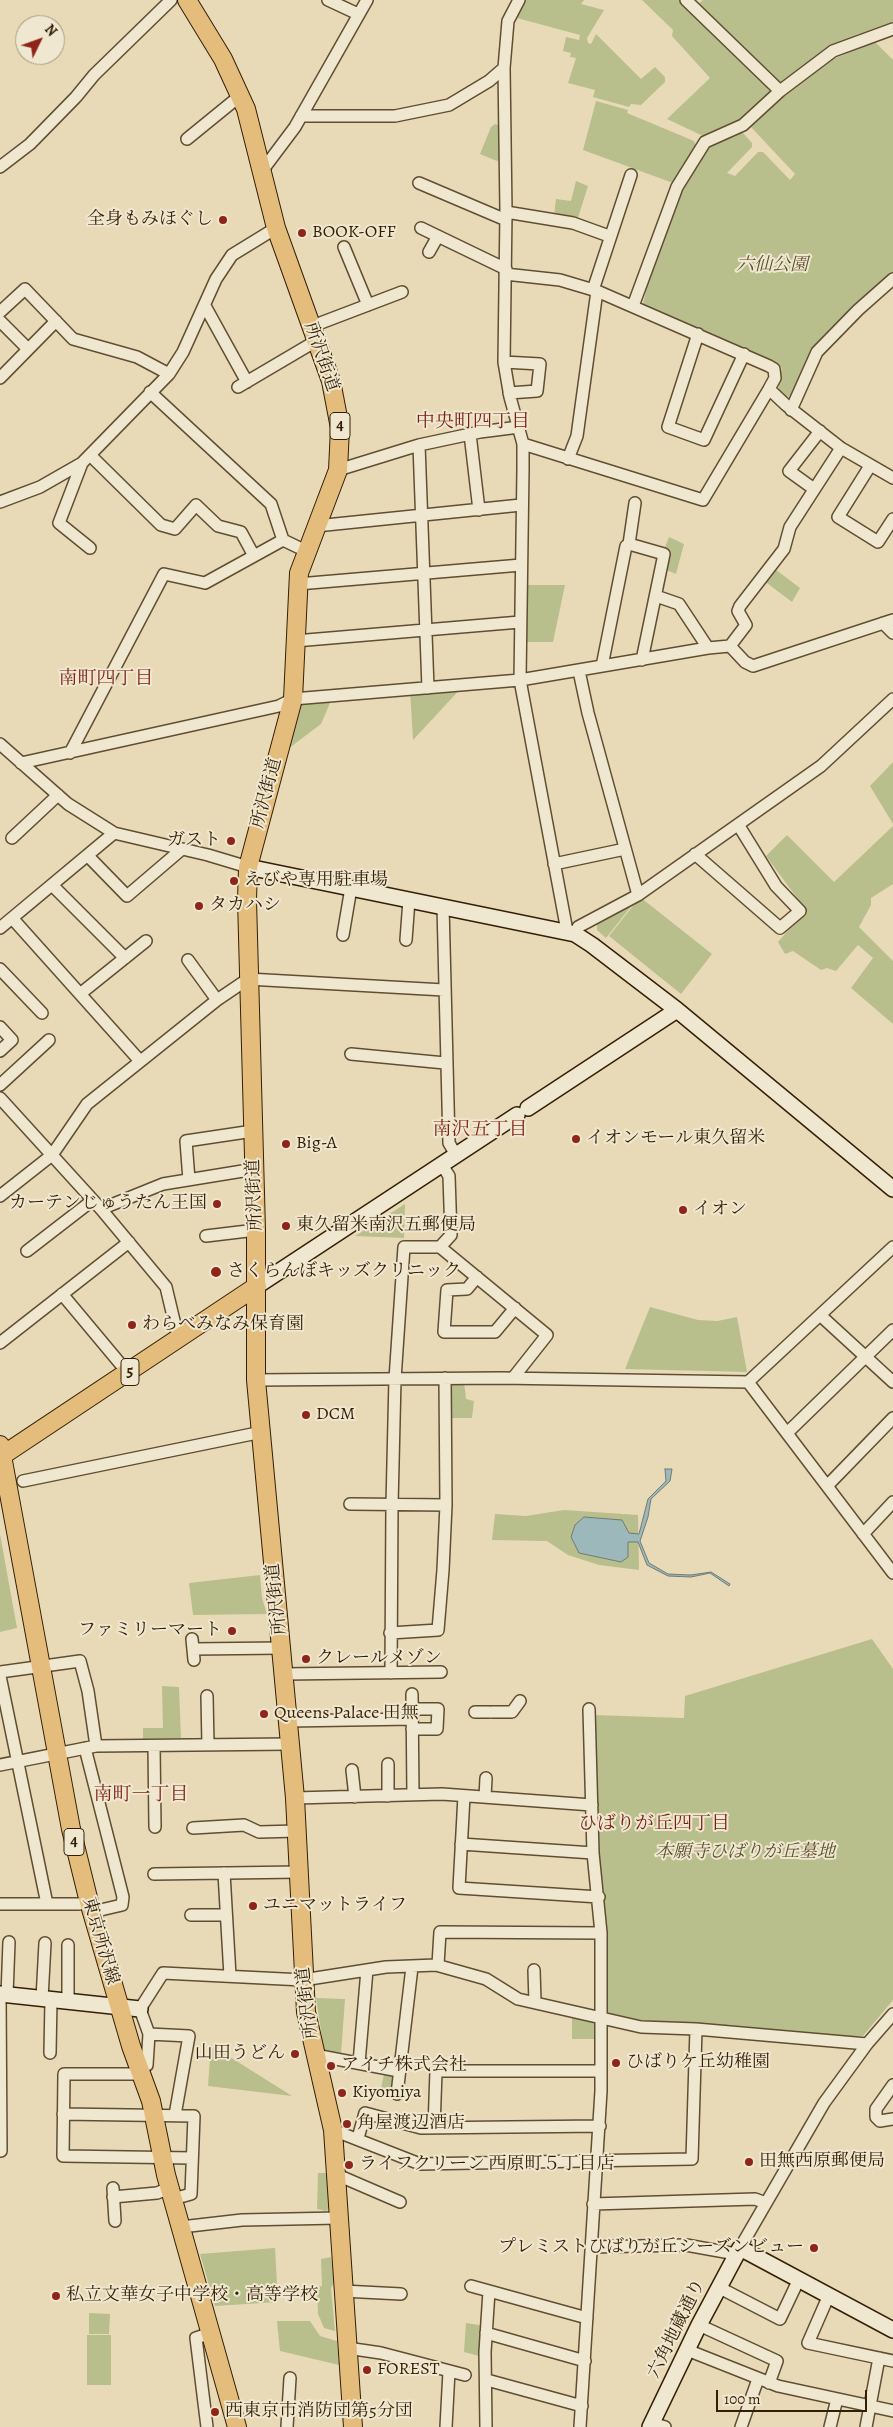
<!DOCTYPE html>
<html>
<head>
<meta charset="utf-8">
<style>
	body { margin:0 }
	#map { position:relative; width:893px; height:2427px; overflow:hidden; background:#e8dab7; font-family:Alegreya,serif }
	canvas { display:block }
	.north { position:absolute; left:15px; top:15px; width:50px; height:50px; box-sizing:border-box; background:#f0e7d0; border:1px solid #a4977f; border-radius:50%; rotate:48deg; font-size:14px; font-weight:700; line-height:20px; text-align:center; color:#331f05 }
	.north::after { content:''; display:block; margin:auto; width:18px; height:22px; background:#8f2418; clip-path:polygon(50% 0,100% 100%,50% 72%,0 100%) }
	.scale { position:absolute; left:716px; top:2390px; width:151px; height:22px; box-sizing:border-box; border:2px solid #331f05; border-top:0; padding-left:6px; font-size:15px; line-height:18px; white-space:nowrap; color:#331f05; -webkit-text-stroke:4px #f0e7d0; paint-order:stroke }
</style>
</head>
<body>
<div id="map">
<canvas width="893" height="2427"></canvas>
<div class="north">N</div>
<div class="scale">100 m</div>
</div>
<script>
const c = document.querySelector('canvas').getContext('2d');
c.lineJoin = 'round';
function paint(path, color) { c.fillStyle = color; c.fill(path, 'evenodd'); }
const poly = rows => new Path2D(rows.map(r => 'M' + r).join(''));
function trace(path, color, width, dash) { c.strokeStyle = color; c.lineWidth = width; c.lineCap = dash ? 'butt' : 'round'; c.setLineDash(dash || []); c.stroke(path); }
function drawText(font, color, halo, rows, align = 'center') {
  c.font = font + ' Alegreya,"Noto Serif JP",serif'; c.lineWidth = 4; c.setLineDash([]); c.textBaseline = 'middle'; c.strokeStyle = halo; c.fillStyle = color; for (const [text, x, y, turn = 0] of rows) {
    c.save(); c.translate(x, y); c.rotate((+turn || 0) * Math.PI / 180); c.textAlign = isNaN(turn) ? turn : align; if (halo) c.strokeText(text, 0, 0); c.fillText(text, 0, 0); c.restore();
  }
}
paint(poly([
	[526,0,584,0,581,4,604,10,587,38,588,43,591,44,596,34,641,79,655,67,665,77,665,82,641,105,631,104,629,107,593,97,595,90,568,83,576,58,570,57,571,53,563,51,566,37,579,40,580,35,517,18],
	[642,0,680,0,771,89,770,95,741,121,703,136,667,119,710,78,672,36,673,30],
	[703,0,893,0,893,25,859,36,857,33,858,36,783,83,777,82,697,5],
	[875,42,893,60,893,275,832,330,793,396,785,397,779,392,778,381,782,368,643,304,655,252,680,189,700,163,707,144,737,132,743,133,752,143,752,147,727,173,735,176,758,152,763,152,790,180,795,174,751,127,751,123,789,90,828,61],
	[596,101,628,110,627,113,694,141,696,146,694,153,673,183,583,150],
	[495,124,500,126,501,159,497,161,480,154,491,127],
	[576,181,588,186,577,221,554,216,556,199,571,201],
	[669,537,684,544,676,574,664,569,663,552],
	[771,566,800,588,792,602,763,580],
	[521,585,565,585,553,642,520,642],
	[465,684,413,740,410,690],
	[333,696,321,724,276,758,293,699],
	[893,762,893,824,870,786],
	[893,826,893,884,871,898,871,905,859,927,893,961,893,1024,851,988,873,958,858,945,836,971,827,968,821,970,793,951,785,954,778,942,806,910,766,856,787,835,834,882],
	[640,897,712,954,681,994,609,936],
	[637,899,606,938,597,930,597,924],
	[405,1204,404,1238,355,1236],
	[650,1307,698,1320,717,1321,737,1317,747,1372,625,1369],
	[449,1381,464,1382,466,1399,474,1401,472,1418,449,1418],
	[564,1510,638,1515,639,1570,599,1565,568,1555,547,1541,492,1540,495,1514,526,1516],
	[0,1534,17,1628,0,1632],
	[260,1575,262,1598,267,1614,193,1615,189,1583],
	[872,1639,893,1669,893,2000,863,2036,845,2038,661,2026,603,2015,595,1844,593,1715,684,1718,685,1696],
	[162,1686,179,1687,181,1738,143,1739,143,1728,163,1728],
	[316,1998,345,1999,341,2054,324,2050],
	[572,2014,597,2019,598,2039,572,2039],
	[211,2045,292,2096,208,2086],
	[385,2069,398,2072,395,2096,380,2093],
	[318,2173,328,2173,331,2207,326,2211,317,2209],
	[275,2248,278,2302,215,2306,200,2254],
	[331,2257,334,2282,331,2288,335,2331,324,2328,318,2314,317,2287,322,2286,321,2259],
	[89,2313,110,2314,109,2334,89,2334],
	[277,2321,310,2321,320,2336,337,2341,339,2365,280,2351],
	[466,2323,485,2326,483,2357,464,2352],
	[87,2335,111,2335,111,2385,87,2385]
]), '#b8bf8d');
const water = poly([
	[665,1469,672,1469,670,1481,651,1499,648,1517,640,1541,649,1563,668,1574,691,1575,711,1572,730,1584,729,1586,710,1573,691,1577,668,1576,647,1565,638,1542,628,1542,628,1557,621,1562,579,1553,571,1537,575,1525,584,1517,622,1520,629,1533,639,1534,648,1499,666,1481,665,1469]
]);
paint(water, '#9cb8ba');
trace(water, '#727b72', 1);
const street = poly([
	[328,0,358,14],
	[519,0,508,21,504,68,506,212,504,362,510,397,523,444,523,469,520,680,567,931],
	[686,0,780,91],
	[301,116,395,116,449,105,489,81,504,68],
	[187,139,241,95],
	[0,167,30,144,76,97,94,75,171,0],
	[262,171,295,127,367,0],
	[419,183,506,220],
	[506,212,573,223,609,236],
	[421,228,506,269],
	[344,247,368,305],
	[429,252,438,236],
	[505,274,560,280,597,291,769,366,774,369,775,378,769,389,786,405,841,448,893,478],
	[593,290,631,175],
	[205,306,247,382],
	[633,306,677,187,705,142,743,125,780,91,833,51,893,29],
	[0,312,25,289,73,339,137,357,169,374],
	[0,321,28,349],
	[310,327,402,292],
	[698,334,668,427,704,440,744,354],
	[504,362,540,364,537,391,509,393],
	[0,378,56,321],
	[238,387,316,341],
	[150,392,271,504,283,540],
	[791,410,817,352,858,310,893,279],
	[470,434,479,510],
	[523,444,703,500,769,389],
	[419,445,428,688],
	[90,455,161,525,175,529,196,505,218,526,241,532,254,556],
	[568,459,577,436,597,291],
	[82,463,59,523,90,548],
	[870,466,838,517,878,542,893,519],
	[338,470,419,445,480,432,519,427],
	[814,489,789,471,820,431],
	[0,502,40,487,82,463,169,374,183,352,216,279,232,255,276,228],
	[316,526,521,505],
	[629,544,664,554,642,660],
	[298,584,521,565],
	[656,596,679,604,708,648],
	[883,623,893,633],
	[295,641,520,622],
	[730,646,746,625,738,611,740,606,784,549,790,527,841,448],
	[602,666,626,546,629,544,635,503],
	[579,671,588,713,638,895],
	[0,744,68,804,114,833,208,855,248,867],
	[70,753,164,574,205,583,283,540,306,551],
	[21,763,279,706,293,699,520,680,708,648,730,646,745,662,753,666,893,620],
	[12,838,58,795],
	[695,854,780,928,800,911,776,886,739,826],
	[88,856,127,896,182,849],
	[554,864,625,849],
	[52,885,125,958],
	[443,906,449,1143,456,1155],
	[12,918,140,1061],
	[0,928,114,833],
	[575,934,578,927,638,895,821,766,893,699],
	[343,935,351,888],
	[406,940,409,900],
	[188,960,217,1000],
	[0,969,42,1013],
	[80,994,146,941],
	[0,1027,12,1040,0,1051],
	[351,1054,445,1063],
	[0,1085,49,1040],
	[0,1098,101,1209,166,1287,176,1329,183,1337],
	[189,1180,186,1141,253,1131],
	[0,1196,52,1155,87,1104,217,1000,248,979,444,990],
	[101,1209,163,1184,255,1169],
	[206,1236,256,1230],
	[440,1247,451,1235,449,1176,442,1165],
	[27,1251,93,1200],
	[477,1277,467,1289,447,1290,444,1332,495,1332,515,1308],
	[62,1294,128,1373],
	[820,1315,893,1382],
	[0,1343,129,1242],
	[256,1380,501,1378,748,1382,893,1247],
	[748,1382,893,1573],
	[787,1433,893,1330],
	[23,1481,262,1432],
	[827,1486,893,1418],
	[350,1504,446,1505],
	[863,1534,893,1502],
	[390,1633,438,1630,443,1570,446,1505,445,1378],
	[192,1639,194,1660],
	[193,1649,282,1648],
	[0,1672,80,1661,88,1691,96,1746],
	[391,1673,392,1505,395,1379,404,1247,440,1247,547,1335,513,1378],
	[284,1674,441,1672],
	[0,1676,47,1904],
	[412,1694,413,1795],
	[207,1696,208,1745],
	[412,1709,438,1709,437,1729,412,1729],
	[475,1712,489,1712],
	[492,1712,512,1712,520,1701],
	[288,1721,412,1719],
	[154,1746,155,1827],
	[85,1748,123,1897,122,1905,92,1912],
	[388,1764,388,1796],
	[0,1765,96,1746,290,1744],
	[352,1770,355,1797],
	[464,1796,459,1888,599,1897],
	[485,1797,486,1778],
	[295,1798,442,1794,592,1805],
	[193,1828,244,1825,259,1832,297,1831],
	[461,1844,593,1853],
	[224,1873,230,1976],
	[154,1874,300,1872],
	[0,1904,79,1904,89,1902],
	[191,1915,226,1915],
	[68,1945,68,2002],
	[438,1965,440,1932,601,1933],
	[534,1970,535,2002],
	[0,1994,1,2151],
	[7,1995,9,1942],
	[42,1999,45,1943],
	[149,2034,189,2036,175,2115],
	[50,2053,51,2000],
	[315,2055,399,2071],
	[359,2063,367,1970],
	[139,2067,147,2065,149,2034,140,2009,163,1973,303,1980,386,1967,436,1965,486,1979,518,1999,641,2027,696,2029,867,2044],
	[141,2074,64,2074,63,2156,192,2158],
	[893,2085,876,2109,876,2117,880,2121,893,2119],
	[397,2094,412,1967],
	[63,2114,194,2116,191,2194,173,2199],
	[434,2128,436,2071,600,2071],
	[333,2130,420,2164,692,2159,696,2029],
	[358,2138,365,2113,421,2128,600,2126],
	[335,2174,400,2202],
	[113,2188,115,2221],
	[113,2197,157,2193,170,2188],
	[593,2204,755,2199,766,2203],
	[181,2227,242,2220,338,2218],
	[591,2247,686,2245,736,2254],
	[740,2248,824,2103,867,2044,893,2014],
	[471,2286,587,2318],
	[718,2287,780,2319,799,2279],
	[343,2291,401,2294],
	[829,2295,808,2343,893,2361],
	[699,2325,777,2361,769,2383],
	[486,2333,585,2361],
	[347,2348,381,2353,465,2375],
	[687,2350,778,2386,893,2411],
	[487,2380,582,2406],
	[652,2423,665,2427],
	[207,2427,196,2338,211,2333],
	[287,2427,290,2378],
	[446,2427,449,2371],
	[486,2427,485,2352,489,2291],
	[580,2427,601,2091,601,1933,593,1853,589,1709],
	[741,2427,758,2379],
	[830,2427,837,2399],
	[866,2427,879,2358]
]);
const secondary = poly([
	[248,867,575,934,592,945,677,1010,893,1189],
	[528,1108,677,1010],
	[257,1286,517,1115],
	[0,1994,140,2009],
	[650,2427,699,2325,740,2248,893,2330]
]);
const primary = poly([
	[187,0,223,59,246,109,276,228,331,381,340,428,338,470,299,573,293,699,248,867,247,900,256,1230,256,1380,295,1798,306,2012,333,2130,353,2427],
	[0,1445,71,1829,89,1902,131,2046,151,2101,166,2175,237,2427],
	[0,1457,257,1286]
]);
trace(street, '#604e32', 14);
trace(secondary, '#331f05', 18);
trace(primary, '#331f05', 20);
trace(street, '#f0e7d0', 11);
trace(secondary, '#f0e7d0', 15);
trace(primary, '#e4bd7c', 18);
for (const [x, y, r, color] of [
	[223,220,5,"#8f2418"],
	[302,233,5,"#8f2418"],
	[231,841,5,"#8f2418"],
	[234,881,5,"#8f2418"],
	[199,906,5,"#8f2418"],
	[576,1139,5,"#8f2418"],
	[286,1144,5,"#8f2418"],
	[217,1204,5,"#8f2418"],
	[683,1210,5,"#8f2418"],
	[286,1226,5,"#8f2418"],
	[216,1272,6,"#8f2418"],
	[132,1325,5,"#8f2418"],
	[306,1415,5,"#8f2418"],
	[232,1631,5,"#8f2418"],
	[306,1659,5,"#8f2418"],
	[264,1714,5,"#8f2418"],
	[253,1906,5,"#8f2418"],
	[295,2054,5,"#8f2418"],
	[616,2063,5,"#8f2418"],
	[331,2066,5,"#8f2418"],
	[342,2093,5,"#8f2418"],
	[347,2124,5,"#8f2418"],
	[749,2162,5,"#8f2418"],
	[349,2165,5,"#8f2418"],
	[814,2248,5,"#8f2418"],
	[56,2296,5,"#8f2418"],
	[367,2370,5,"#8f2418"],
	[215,2412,5,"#8f2418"]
]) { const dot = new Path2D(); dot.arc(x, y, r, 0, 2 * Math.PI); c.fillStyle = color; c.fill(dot); trace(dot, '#f0e7d0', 2); }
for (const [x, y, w] of [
	[340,426,20],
	[130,1372,18],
	[74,1842,20]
]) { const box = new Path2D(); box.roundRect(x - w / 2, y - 13.5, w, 27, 4); c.fillStyle = '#f0e7d0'; c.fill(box); trace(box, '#331f05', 1); }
drawText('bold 16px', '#331f05', null, [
	["4",340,426],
	["5",130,1372],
	["4",74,1842]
]);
drawText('18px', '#331f05', '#f0e7d0', [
	["全身もみほぐし",213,220,"right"],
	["BOOK-OFF",312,233],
	["ガスト",221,841,"right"],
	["えびや専用駐車場",244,881],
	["タカハシ",209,906],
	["イオンモール東久留米",586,1139],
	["Big-A",296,1144],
	["カーテンじゅうたん王国",207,1204,"right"],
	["イオン",693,1210],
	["東久留米南沢五郵便局",296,1226],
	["さくらんぼキッズクリニック",227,1272],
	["わらべみなみ保育園",142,1325],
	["DCM",316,1415],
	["ファミリーマート",222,1631,"right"],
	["クレールメゾン",316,1659],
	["Queens Palace 田無",274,1714],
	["ユニマットライフ",263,1906],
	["山田うどん",285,2054,"right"],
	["ひばりケ丘幼稚園",626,2063],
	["アイチ株式会社",341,2066],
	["Kiyomiya",352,2093],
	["角屋渡辺酒店",357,2124],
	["田無西原郵便局",759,2162],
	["ライフクリーン 西原町５丁目店",359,2165],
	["プレミストひばりが丘シーズンビュー",804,2248,"right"],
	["私立文華女子中学校・高等学校",66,2296],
	["FOREST",377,2370],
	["西東京市消防団第5分団",225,2412]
], 'left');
drawText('italic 18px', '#5b4f2e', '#f0e7d0', [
	["六仙公園",772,266],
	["本願寺ひばりが丘墓地",745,1853]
]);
drawText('18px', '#331f05', '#f0e7d0', [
	["所沢街道",321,357,71],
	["所沢街道",267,793,-75],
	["所沢街道",255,1195,-92],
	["所沢街道",277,1599,-96],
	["東京所沢線",100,1941,74],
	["所沢街道",308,2003,-97],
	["六角地蔵通り",677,2329,-64]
]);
drawText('19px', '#7a1f14', '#f0e7d0', [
	["中央町四丁目",473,422],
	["南町四丁目",106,679],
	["南沢五丁目",480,1130],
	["南町一丁目",141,1795],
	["ひばりが丘四丁目",654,1824]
]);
</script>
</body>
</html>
